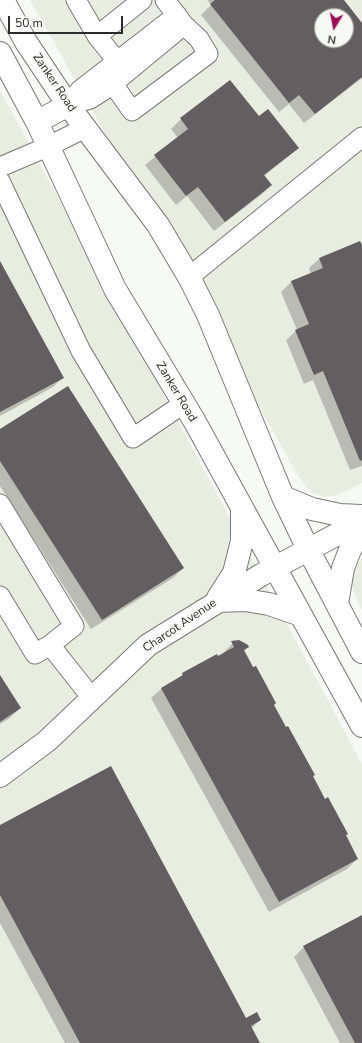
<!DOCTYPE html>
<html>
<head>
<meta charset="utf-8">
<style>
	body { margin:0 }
	#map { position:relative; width:362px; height:1043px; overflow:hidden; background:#f7f9f4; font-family:"Nunito Sans",sans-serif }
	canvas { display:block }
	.north { position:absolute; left:314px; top:8px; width:40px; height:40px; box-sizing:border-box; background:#f7f9f4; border:1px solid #a5a7a3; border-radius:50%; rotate:190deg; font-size:11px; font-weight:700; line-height:16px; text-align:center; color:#2b2c2a }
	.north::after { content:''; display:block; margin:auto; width:14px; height:18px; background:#9e0b55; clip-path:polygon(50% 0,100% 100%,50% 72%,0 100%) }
	.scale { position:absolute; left:8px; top:16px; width:115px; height:18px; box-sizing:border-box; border:2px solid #2b2c2a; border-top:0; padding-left:5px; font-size:12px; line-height:14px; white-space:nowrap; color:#2b2c2a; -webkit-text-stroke:3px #f7f9f4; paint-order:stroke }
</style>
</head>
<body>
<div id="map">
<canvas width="362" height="1043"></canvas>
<div class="north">N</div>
<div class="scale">50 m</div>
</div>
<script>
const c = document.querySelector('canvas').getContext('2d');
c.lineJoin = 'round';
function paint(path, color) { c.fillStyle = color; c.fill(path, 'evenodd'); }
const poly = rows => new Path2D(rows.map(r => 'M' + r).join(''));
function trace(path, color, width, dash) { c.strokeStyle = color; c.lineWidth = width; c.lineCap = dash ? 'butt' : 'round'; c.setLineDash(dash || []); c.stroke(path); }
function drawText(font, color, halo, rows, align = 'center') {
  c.font = font + ' "Nunito Sans",sans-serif'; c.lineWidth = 4; c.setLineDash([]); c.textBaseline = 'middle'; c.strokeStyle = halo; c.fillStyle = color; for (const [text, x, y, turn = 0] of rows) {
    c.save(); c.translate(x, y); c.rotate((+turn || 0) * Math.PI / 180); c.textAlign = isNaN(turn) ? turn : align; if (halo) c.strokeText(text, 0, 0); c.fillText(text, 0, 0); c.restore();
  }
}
paint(poly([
	[30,0,362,0,362,483,335,496,323,497,311,492,300,479],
	[322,16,346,16,346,40,322,40],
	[0,90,362,764,362,1043,0,1043],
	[362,559,362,610,355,596,351,583,353,570]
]), '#e9ece0');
paint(poly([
	[207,0,343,0,362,24,362,78,304,123,289,104,279,112,201,15,211,5],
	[322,16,346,16,346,40,322,40],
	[258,118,298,148,264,176,271,185,261,195,214,231,187,196,176,205,145,165,178,138,171,129,181,119],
	[360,242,362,248,362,466,350,470,313,380,304,384,286,340,297,330,281,292,291,282,311,274,309,268,319,259],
	[0,263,63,377,53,387,0,416],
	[0,430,183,568,173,578,91,629,0,486],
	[234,642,248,647,243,651,357,859,347,869,269,912,151,698,161,689,177,680,183,674,223,654,223,653],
	[0,677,20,708,10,718,0,724],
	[0,826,246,1019,260,1020,251,1029,259,1043,65,1043,0,923],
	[362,916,362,1043,340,1043,294,957,304,947]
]), '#0003');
paint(poly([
	[215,0,344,0,362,23,362,77,315,114,299,95,289,103,210,4],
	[322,16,346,16,346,40,322,40],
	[230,80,259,116,268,109,299,148,264,175,272,185,225,222,198,187,186,196,154,155,188,129,180,118],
	[360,241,362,245,362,460,360,461,323,371,314,375,295,330,309,324,291,281,323,268,319,258],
	[0,261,64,378,0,412],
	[68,386,184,568,102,620,0,461,0,429],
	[239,640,248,645,249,647,244,650,253,667,256,666,276,703,274,705,286,727,288,726,315,775,313,776,325,799,328,797,348,834,346,835,358,859,279,902,161,688,183,675,182,673,217,654,218,656,234,647,231,641],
	[0,675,21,708,0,722],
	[111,766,246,1018,257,1012,261,1020,251,1026,260,1043,80,1043,0,895,0,825],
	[362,915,362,1043,355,1043,303,946]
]), '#635e5f');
const minor = poly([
	[76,0,97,36,117,61],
	[97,36,142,0],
	[113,84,132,111,208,54,199,39,184,25,165,0],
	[68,105,90,99,109,87,184,25],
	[68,105,80,90,177,15],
	[0,167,47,147,85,128],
	[0,181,81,351,133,438,183,404],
	[189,277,362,137],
	[0,504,74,626,50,645,92,698],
	[0,596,35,654,50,645]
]);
const major = poly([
	[3,0,26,42,68,105,158,225,189,277,208,315,283,497,308,549,362,652],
	[0,53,37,122,115,289,195,422,362,726],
	[37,122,68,105],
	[283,497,312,509,340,515,362,516],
	[218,598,234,573,242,541,242,508],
	[218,601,245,600,269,604,301,615],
	[337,604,343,568,350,550,362,529],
	[0,776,47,741,148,645,261,575,362,521]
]);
trace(minor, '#7a7b77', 21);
trace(major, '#7a7b77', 24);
trace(minor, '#fff', 19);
trace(major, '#fff', 22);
drawText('12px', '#2b2c2a', '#f7f9f4', [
	["Zanker Road",54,83,56],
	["Zanker Road",176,392,59],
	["Charcot Avenue",180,626,-34]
]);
</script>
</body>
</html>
